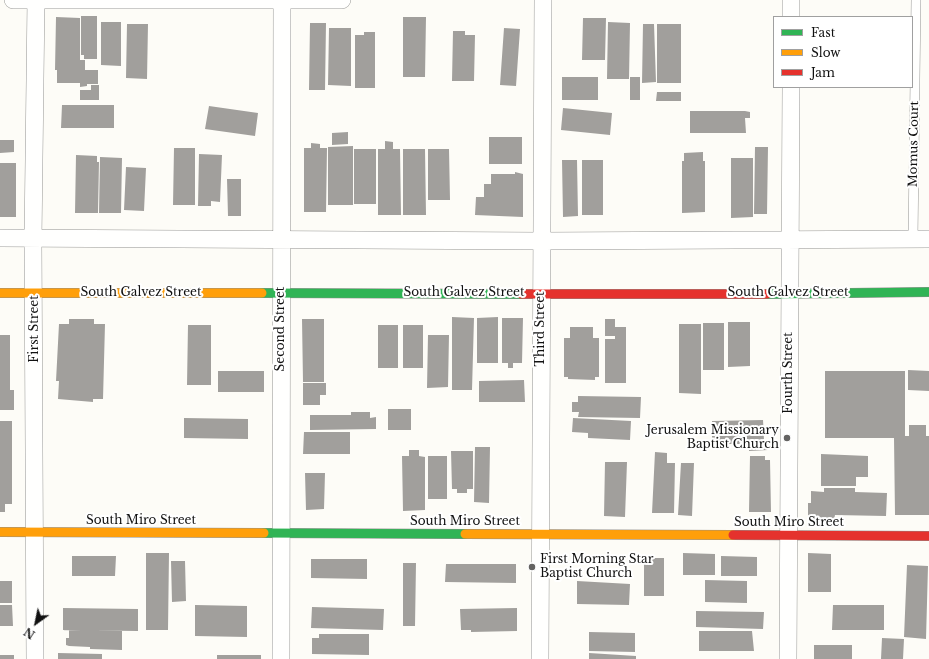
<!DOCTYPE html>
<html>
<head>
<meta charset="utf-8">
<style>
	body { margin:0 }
	#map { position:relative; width:929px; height:659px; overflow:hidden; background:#fdfcf7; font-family:"Libre Baskerville",serif }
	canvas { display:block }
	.legend { position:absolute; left:773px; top:16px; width:140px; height:72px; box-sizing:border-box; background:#fff; border:1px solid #a0a0a0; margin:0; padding:5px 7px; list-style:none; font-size:12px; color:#111 }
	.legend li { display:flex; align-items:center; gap:8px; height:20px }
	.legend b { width:20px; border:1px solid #a0a0a0 }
	.north { position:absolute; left:16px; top:603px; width:40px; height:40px; -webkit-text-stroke:3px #fff; paint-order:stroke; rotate:213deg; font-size:11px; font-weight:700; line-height:16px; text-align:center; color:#111 }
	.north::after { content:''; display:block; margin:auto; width:14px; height:18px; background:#111; clip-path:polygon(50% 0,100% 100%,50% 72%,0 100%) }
</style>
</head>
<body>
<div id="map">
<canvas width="929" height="659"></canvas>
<ul class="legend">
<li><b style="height:5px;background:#30b455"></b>Fast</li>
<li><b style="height:5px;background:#ff9f0a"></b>Slow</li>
<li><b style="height:5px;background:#e5322d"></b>Jam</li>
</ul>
<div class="north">N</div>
</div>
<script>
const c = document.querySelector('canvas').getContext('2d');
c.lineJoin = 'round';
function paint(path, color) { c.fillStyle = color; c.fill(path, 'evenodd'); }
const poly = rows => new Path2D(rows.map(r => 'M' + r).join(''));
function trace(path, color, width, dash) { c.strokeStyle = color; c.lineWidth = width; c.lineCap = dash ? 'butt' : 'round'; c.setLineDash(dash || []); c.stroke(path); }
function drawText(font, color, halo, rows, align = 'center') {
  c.font = font + ' "Libre Baskerville",serif'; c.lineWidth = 4; c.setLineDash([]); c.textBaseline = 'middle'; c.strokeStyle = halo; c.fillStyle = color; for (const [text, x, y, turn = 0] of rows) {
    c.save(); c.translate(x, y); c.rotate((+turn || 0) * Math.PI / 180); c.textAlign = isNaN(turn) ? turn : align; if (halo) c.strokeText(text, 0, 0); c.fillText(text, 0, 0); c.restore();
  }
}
paint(poly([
	[81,16,97,16,97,59,84,59,84,55,81,55],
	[56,17,80,18,80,60,85,60,85,70,98,70,98,84,87,84,87,86,80,87,80,83,57,83,57,70,55,70],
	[403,17,426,17,425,77,403,77],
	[583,18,606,18,605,60,582,60],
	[101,22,121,22,121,66,101,65],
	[608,22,630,23,629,79,607,79],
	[310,23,326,23,325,90,309,90],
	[127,24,148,24,147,79,126,78],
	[643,24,654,24,656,82,642,83],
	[657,24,681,24,681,83,657,83],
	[329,28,351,28,351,86,328,85],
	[504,28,520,29,516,86,500,85],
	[453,31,465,31,465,35,475,35,474,81,452,81],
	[364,32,375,32,375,88,355,88,355,35,364,35],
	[562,77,598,77,598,100,562,100],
	[630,77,640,77,640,100,630,100],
	[91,85,99,85,99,100,80,100,80,90,91,90],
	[657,92,681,92,681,101,656,101],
	[62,105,114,105,114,128,61,128],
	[209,106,258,113,255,136,205,129],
	[563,108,612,113,610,135,561,130],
	[690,111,745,111,750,112,750,118,745,118,746,133,690,133],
	[348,132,348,144,332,145,332,133],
	[489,137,522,137,522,164,489,164],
	[0,140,14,140,14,152,0,153],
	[385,141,393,142,393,149,400,149,401,215,378,215,378,149,385,149],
	[311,143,320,144,320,148,327,148,326,212,304,212,304,148,311,148],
	[353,146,353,205,328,205,328,147],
	[755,147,768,147,767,214,754,214],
	[174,148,195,148,195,205,173,205],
	[354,149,376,149,376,204,354,204],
	[403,149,425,149,426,215,403,215],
	[428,149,449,149,450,200,428,200],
	[703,152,703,161,705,161,705,212,682,213,682,161,684,161,684,153],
	[199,154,222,155,220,202,211,201,211,206,198,206],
	[76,155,97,156,97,162,99,162,98,213,75,213],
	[100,157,122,158,121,213,99,213],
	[731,158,753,158,753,217,731,218],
	[562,160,577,160,578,216,563,217],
	[582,160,603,160,603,215,582,215],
	[0,163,16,163,16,217,0,217],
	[126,167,146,168,144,211,124,210],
	[515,172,523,174,523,217,475,215,476,197,484,197,484,184,491,184,491,174,515,174],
	[227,179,241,179,241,216,228,216],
	[452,317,474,318,472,390,452,390],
	[498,317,498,363,477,363,477,318],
	[502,318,523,318,522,363,513,363,513,368,508,368,508,363,502,363],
	[69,319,94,319,94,324,105,324,103,399,93,399,93,402,58,399,59,381,56,381,59,324,69,324],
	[302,319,324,319,324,382,303,382],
	[605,319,615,319,615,327,626,327,626,383,605,383,605,339,615,339,615,336,605,336],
	[728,322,750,322,750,366,728,367],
	[703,323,724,323,724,370,703,370],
	[679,324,701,324,701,394,679,393],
	[188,325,211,325,211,385,187,385],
	[378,325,398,325,398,368,378,368],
	[403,325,423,325,423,368,403,368],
	[570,327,593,327,593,338,599,338,599,377,595,377,595,380,568,379,568,377,564,377,564,338,570,338],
	[0,335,10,335,10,390,14,390,14,410,0,410],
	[428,335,449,335,448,387,427,388],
	[908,370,929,371,929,391,908,390],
	[218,371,264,371,264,392,218,392],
	[825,371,905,371,905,436,909,436,909,425,926,425,926,436,929,436,929,515,895,515,894,438,825,438],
	[524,380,525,402,479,402,479,381],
	[303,383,326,383,326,395,320,395,320,405,303,405],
	[578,396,641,397,640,418,578,417,579,412,572,412,572,402,578,402],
	[388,409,411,409,411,430,388,430],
	[351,412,370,412,370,418,376,417,376,429,310,430,310,415,351,415],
	[184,418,248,419,248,439,184,438],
	[573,418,631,421,630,440,588,438,588,433,572,432],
	[763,420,764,440,768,440,768,450,749,451,749,444,712,444,712,421],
	[0,421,12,421,12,504,5,504,5,512,0,512],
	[304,432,350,432,350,454,303,454],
	[475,447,490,447,489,503,474,502],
	[409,450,419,450,419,456,425,457,425,510,403,511,402,456,409,456],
	[451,451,473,451,473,489,467,489,467,493,457,493,457,489,452,489],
	[655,452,667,453,667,463,675,463,674,513,652,513],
	[821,454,868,456,868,477,856,477,856,486,821,486],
	[428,456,447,456,447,499,428,499],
	[750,456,765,456,765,460,770,460,771,512,749,512],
	[605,462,627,462,625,517,604,516],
	[681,463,694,463,692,516,678,515],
	[305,473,325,473,324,509,306,510],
	[824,488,855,488,855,492,887,493,886,516,835,515,834,520,812,520,808,515,808,503,811,503,811,491,824,492],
	[146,553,169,553,168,630,146,630],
	[683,553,715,554,715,575,683,575],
	[808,553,831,554,831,592,808,592],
	[72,556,116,556,115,576,72,576],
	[721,556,757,557,757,576,721,576],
	[644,558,664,558,664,596,644,596],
	[311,559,367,559,367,579,311,578],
	[171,561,185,561,186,601,172,602],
	[403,563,416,563,415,626,403,626],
	[446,564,516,564,516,583,445,582],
	[907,565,928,566,926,639,904,637],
	[705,580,747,581,747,603,705,602],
	[0,581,12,581,12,603,0,603],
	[577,581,630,584,629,605,577,604],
	[0,605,12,605,13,626,0,626],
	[195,605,247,606,247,637,195,636],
	[833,605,884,605,884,630,832,630],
	[312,607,384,609,383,630,311,628],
	[63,608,138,609,138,631,63,630],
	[517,608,517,631,471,632,471,630,461,630,460,609],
	[696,611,764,612,763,629,696,627],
	[69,630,122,631,122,650,90,649,90,647,69,646,66,645,66,638,69,638],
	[699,631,752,631,754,651,699,651],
	[589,632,635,633,635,652,589,651],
	[319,634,369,634,369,655,312,654,312,638,319,638],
	[882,638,904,639,903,659,881,659],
	[814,645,852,645,852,659,814,659],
	[58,653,102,654,102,659,58,659],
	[589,653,636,656,636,659,589,659],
	[0,655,14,655,14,659,0,659],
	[217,655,261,655,261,659,217,659]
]), '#a19f9c');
const lane = poly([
	[913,239,916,0]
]);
const street = poly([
	[13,0,342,0],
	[791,17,791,0],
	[0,238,541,241,929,239],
	[35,659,33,239,36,0],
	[281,659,282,0],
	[540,659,543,0],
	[788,659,791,87]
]);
const fast = poly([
	[262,293,521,294],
	[767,294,929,292],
	[264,533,465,534]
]);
const slow = poly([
	[0,293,262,293],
	[0,532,264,533],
	[465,534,733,535]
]);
const jam = poly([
	[521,294,767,294],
	[733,535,929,536]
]);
trace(lane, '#979795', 10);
trace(street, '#979795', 18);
trace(fast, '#8e8d8b', 10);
trace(slow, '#8e8d8b', 10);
trace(jam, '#8e8d8b', 10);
trace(lane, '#fffffe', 9);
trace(street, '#fffffe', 17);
trace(fast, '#30b455', 9);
trace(slow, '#ff9f0a', 9);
trace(jam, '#e5322d', 9);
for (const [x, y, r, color] of [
	[787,438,4,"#646362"],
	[532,567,4,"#646362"]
]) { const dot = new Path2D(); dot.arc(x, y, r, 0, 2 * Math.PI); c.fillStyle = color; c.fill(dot); trace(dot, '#fff', 1.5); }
drawText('12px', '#111', '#fff', [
	["Momus Court",914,144,-89],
	["South Galvez Street",141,293],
	["South Galvez Street",464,293],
	["South Galvez Street",788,293],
	["First Street",35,329,-90],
	["Second Street",281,329,-90],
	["Third Street",541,329,-90],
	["Fourth Street",789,373,-90],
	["South Miro Street",141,521],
	["South Miro Street",465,522],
	["South Miro Street",789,523]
]);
drawText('12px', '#111', '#fff', [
	["Jerusalem Missionary",779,431],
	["Baptist Church",779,445],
	["First Morning Star",540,560,"left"],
	["Baptist Church",540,574,"left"]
], 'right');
</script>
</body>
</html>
